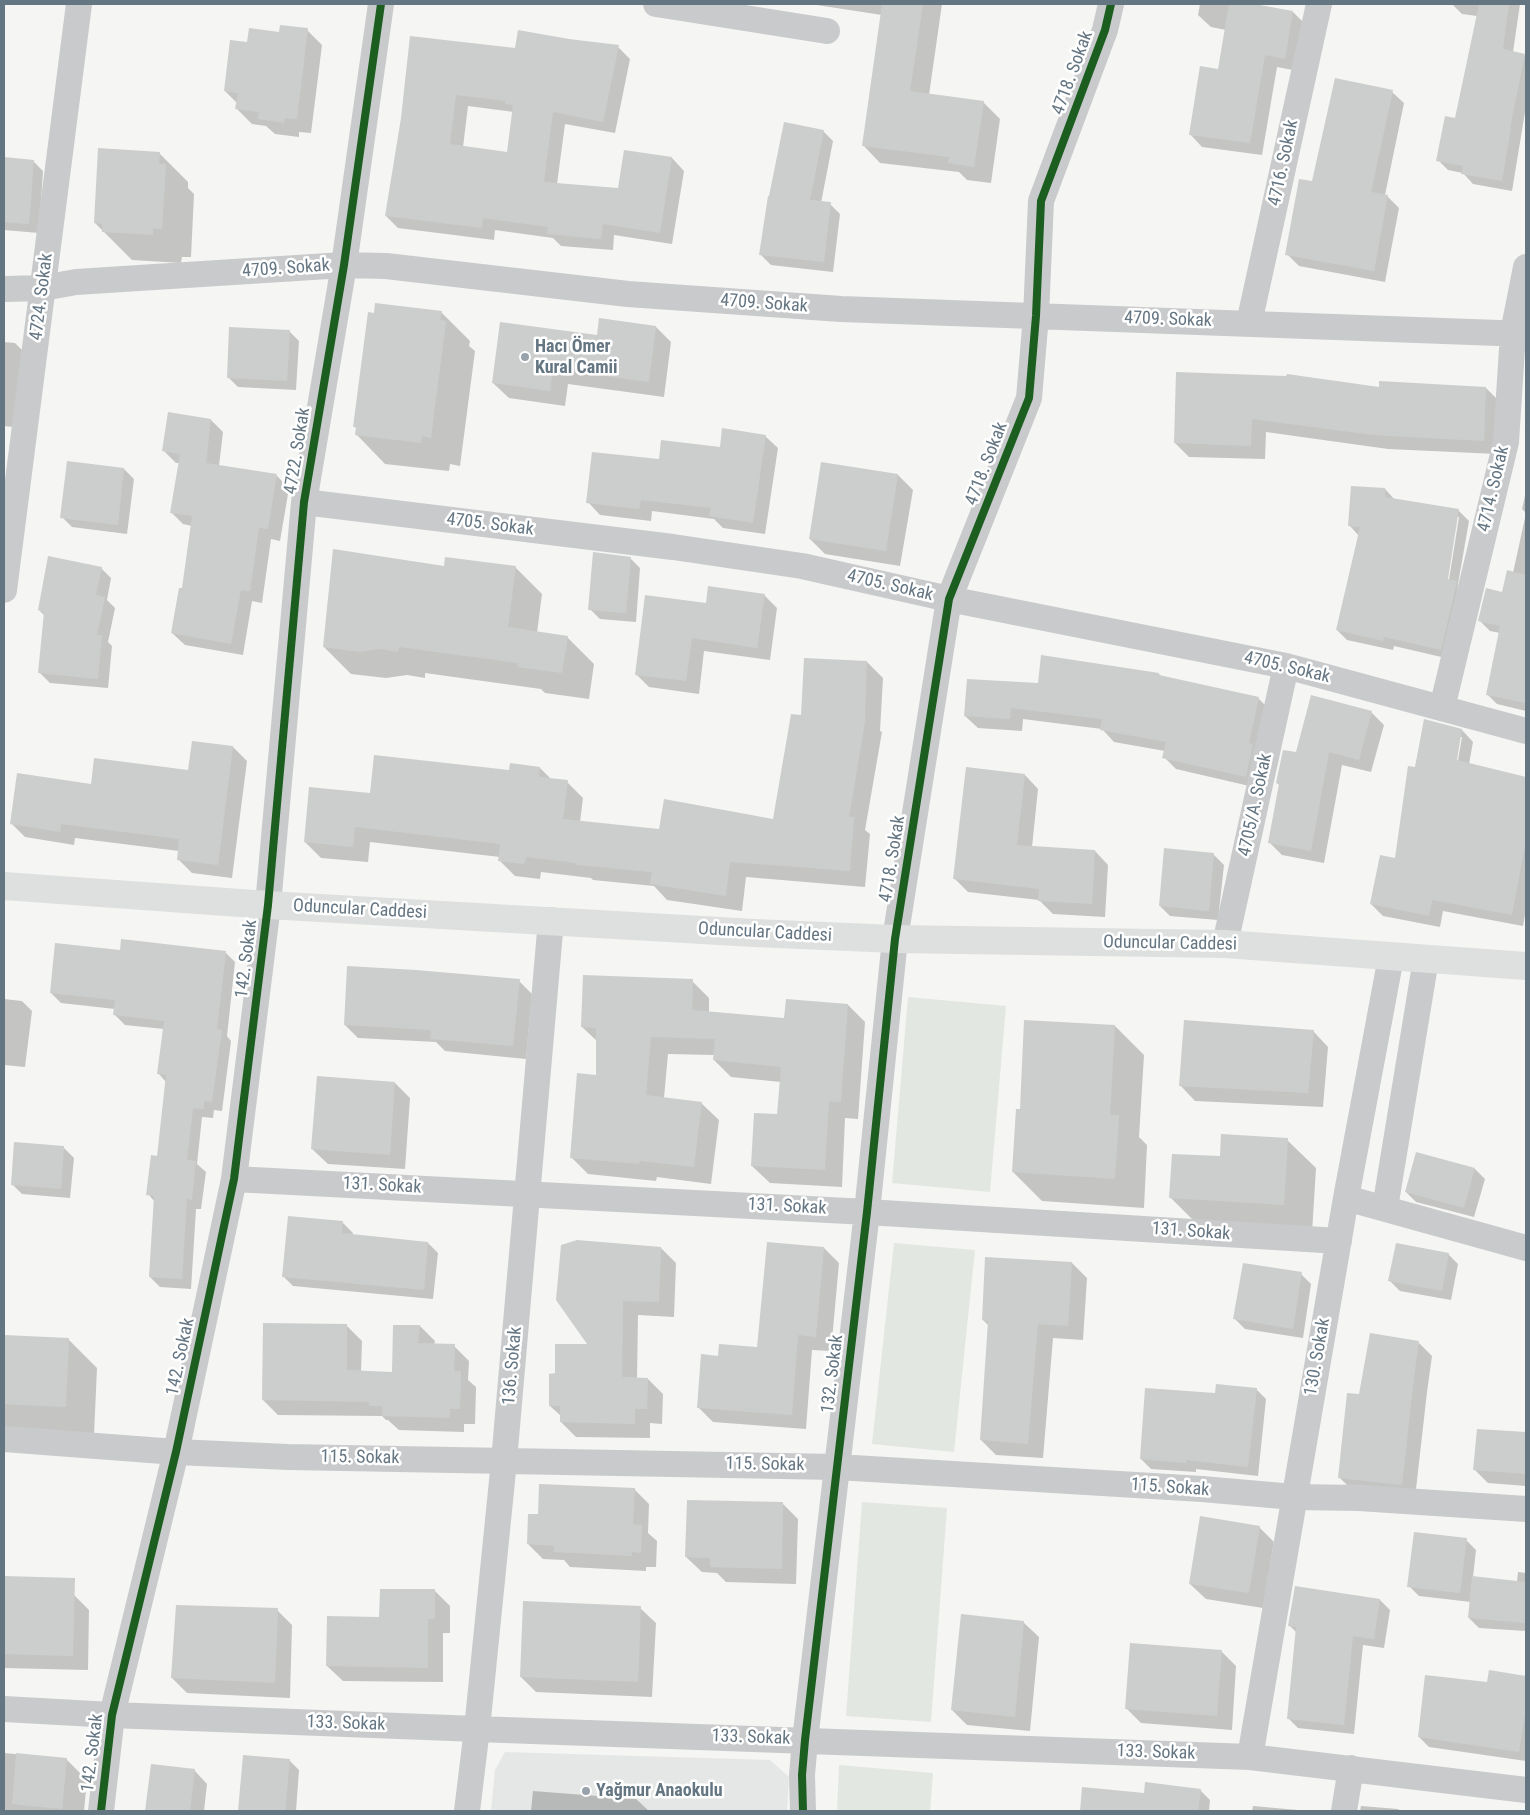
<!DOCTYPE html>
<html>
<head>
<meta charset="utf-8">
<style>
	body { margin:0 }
	#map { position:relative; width:1530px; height:1815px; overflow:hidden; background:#f5f5f3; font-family:"Roboto Condensed",sans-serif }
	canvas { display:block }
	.frame { position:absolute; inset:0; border:5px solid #657683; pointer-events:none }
</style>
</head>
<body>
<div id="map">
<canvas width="1530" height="1815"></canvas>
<div class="frame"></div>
</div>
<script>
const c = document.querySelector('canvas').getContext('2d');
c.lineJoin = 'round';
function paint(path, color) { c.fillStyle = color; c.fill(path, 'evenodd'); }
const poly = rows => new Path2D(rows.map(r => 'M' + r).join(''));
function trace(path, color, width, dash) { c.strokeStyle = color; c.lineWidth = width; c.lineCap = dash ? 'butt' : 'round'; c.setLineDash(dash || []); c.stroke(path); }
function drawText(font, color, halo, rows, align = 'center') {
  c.font = font + ' "Roboto Condensed",sans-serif'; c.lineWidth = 5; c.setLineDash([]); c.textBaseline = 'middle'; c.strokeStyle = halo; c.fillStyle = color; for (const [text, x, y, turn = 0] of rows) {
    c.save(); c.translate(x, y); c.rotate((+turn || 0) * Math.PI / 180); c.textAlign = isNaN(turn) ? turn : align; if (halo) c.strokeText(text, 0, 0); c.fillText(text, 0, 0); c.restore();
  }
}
paint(poly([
	[505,1752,770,1760,789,1777,787,1811,491,1811,495,1770]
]), '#e5e6e6');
paint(poly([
	[908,997,1006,1006,990,1192,892,1183],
	[894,1243,975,1250,954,1452,872,1444],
	[862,1502,947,1508,931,1722,846,1716],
	[839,1765,933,1773,930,1811,837,1811]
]), '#e3e7e1');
paint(poly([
	[810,4,942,4,929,95,983,102,1000,119,991,183,967,180,959,172,880,163,863,145,882,15],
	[1200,4,1246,4,1293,12,1305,24,1298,71,1277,67,1262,155,1202,147,1190,134,1219,70,1226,30,1211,27,1198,15],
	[1452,4,1520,4,1513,52,1526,56,1526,106,1512,191,1473,184,1463,173,1448,170,1438,160,1456,119,1477,16,1462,14],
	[307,30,322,45,311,133,299,132,299,137,275,134,266,126,252,124,237,109,237,103,225,91,248,44,280,33],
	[618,47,630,59,615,133,565,124,557,184,619,189,625,151,672,158,684,171,672,244,614,235,613,250,561,246,553,238,495,230,494,240,398,228,386,216,402,118,516,50],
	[468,106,514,112,508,154,463,147],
	[1392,92,1404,103,1385,195,1387,196,1399,208,1385,282,1299,266,1287,254,1313,182],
	[823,131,833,141,821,203,830,204,840,214,833,272,771,265,761,255],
	[159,153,188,182,188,188,194,194,191,257,182,257,181,263,132,260,95,223],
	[4,159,33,161,43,171,39,233,4,230],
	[441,312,470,341,469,346,475,351,460,466,450,464,449,471,385,464,357,435,357,429,354,426],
	[656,327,671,342,664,397,568,384,565,406,509,398,493,383,598,336],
	[289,331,299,341,296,390,238,387,228,377],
	[4,342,15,343,30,358,22,428,4,426],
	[1177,373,1380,389,1486,388,1500,402,1497,454,1388,449,1266,432,1265,459,1189,457,1175,443],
	[211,420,223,432,219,466,277,476,289,488,280,541,271,539,262,603,252,601,243,655,185,645,172,633,183,590,192,526,183,524,171,512,180,463,176,463,164,451],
	[765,436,778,448,765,534,723,528,714,519,652,511,651,521,600,515,588,502,660,461,721,448],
	[124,469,134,479,127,534,72,527,62,517],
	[898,475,913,490,900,566,825,554,810,539],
	[1385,489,1395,500,1459,511,1469,521,1458,584,1450,659,1394,646,1393,650,1347,640,1337,630,1359,536,1350,526],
	[1457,517,1459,517,1448,586,1446,585],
	[1526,491,1526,711,1497,704,1487,694,1500,633,1490,631,1480,621,1503,593,1513,573,1526,513,1522,509],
	[630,558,640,568,636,622,600,619,590,609],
	[515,567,542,594,537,633,567,637,594,664,589,699,545,693,541,689,425,673,425,678,407,675,386,678,351,674,324,647],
	[101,568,111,578,107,600,115,608,108,642,112,646,108,688,50,683,40,673,45,616,39,610],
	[764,595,777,608,770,660,704,651,699,694,649,687,636,674,707,604],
	[806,660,867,662,883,678,880,731,882,732,865,830,870,834,865,887,746,877,742,911,667,900,654,886,593,880,591,878,541,872,540,879,515,876,499,860,500,857,370,842,368,862,321,858,305,842,371,794,510,771,511,765,540,768,552,780,567,782,583,798,580,822,660,830,774,821,803,717],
	[1159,674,1161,676,1259,699,1271,711,1258,788,1176,769,1164,757,1165,751,1114,742,1102,729,1023,719,1022,731,978,728,965,716,1039,685],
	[1371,712,1384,725,1371,772,1342,765,1324,863,1282,855,1269,842,1280,786,1277,783,1297,753],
	[1425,720,1462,730,1473,742,1469,764,1526,778,1526,909,1523,926,1443,911,1440,927,1383,916,1371,904,1396,860],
	[1460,737,1462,737,1457,766,1455,765],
	[233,747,247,761,232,878,192,873,178,859,179,851,75,838,74,845,25,837,11,823,92,785,189,772],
	[1025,775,1038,789,1032,847,1095,851,1108,865,1105,917,1053,914,1039,900,968,892,955,879],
	[1214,855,1224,865,1218,920,1170,916,1160,906],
	[121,952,225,952,235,962,227,1036,231,1041,222,1111,214,1110,213,1118,202,1117,197,1164,206,1172,201,1209,196,1209,191,1289,160,1287,150,1277,155,1202,148,1194,158,1157,166,1082,158,1073,164,1029,125,1025,115,1015,115,1009,61,1003,51,993],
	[519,981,532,994,526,1059,445,1051,436,1042,358,1038,345,1025],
	[692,981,709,998,709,1013,785,1019,848,1005,865,1022,858,1119,845,1118,842,1187,770,1183,752,1166,778,1115,781,1082,731,1077,714,1060,714,1055,668,1054,664,1098,701,1103,719,1120,711,1184,657,1177,656,1181,588,1174,571,1157,597,1076,597,1041,582,1027],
	[4,999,22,1001,32,1011,25,1067,4,1065],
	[1115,1026,1144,1055,1139,1137,1147,1145,1144,1208,1042,1201,1013,1172,1021,1110],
	[1313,1031,1328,1047,1323,1107,1195,1101,1180,1085],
	[395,1083,410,1098,405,1169,328,1164,312,1149],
	[1287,1140,1316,1168,1312,1233,1199,1226,1170,1197],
	[64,1148,74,1158,70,1198,22,1194,12,1184],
	[1417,1153,1475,1169,1485,1179,1474,1217,1416,1202,1406,1192],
	[343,1223,353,1233,352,1236,428,1243,438,1253,433,1299,293,1286,283,1276],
	[661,1248,676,1263,674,1317,638,1315,637,1379,648,1379,663,1394,662,1424,650,1423,650,1438,576,1437,561,1422,561,1416,550,1406,556,1374,589,1345],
	[824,1248,839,1263,831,1351,812,1350,806,1429,713,1422,698,1407,719,1357,758,1349],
	[1448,1254,1458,1264,1451,1300,1400,1291,1390,1281],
	[1072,1263,1087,1278,1083,1340,1053,1338,1043,1458,996,1455,981,1440,989,1326,983,1320],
	[1301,1274,1311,1284,1303,1338,1245,1329,1235,1319],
	[347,1326,362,1341,361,1372,393,1373,420,1326,435,1341,434,1345,454,1346,469,1361,468,1380,476,1387,475,1424,464,1424,464,1432,399,1430,388,1420,386,1420,382,1416,278,1415,263,1400],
	[4,1336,68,1339,97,1368,94,1435,4,1431],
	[1419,1343,1432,1356,1427,1392,1415,1498,1353,1491,1339,1477],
	[1256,1389,1266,1399,1258,1476,1196,1469,1196,1472,1151,1469,1141,1459,1216,1395],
	[1478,1430,1526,1434,1526,1486,1488,1483,1474,1469],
	[634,1489,649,1504,648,1533,657,1541,656,1567,646,1567,646,1571,570,1567,564,1560,543,1559,528,1544,539,1516],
	[783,1504,798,1519,796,1584,726,1582,717,1573,702,1572,686,1557],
	[1259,1527,1274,1542,1263,1608,1206,1599,1190,1584],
	[1466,1540,1476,1550,1473,1577,1517,1582,1518,1572,1526,1573,1526,1631,1479,1628,1469,1618,1471,1602,1419,1596,1409,1586],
	[435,1591,450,1606,450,1633,443,1633,443,1682,343,1681,327,1666,381,1618],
	[4,1594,74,1595,89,1610,88,1670,4,1668],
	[1380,1600,1390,1610,1384,1648,1363,1645,1354,1734,1298,1728,1288,1718,1297,1633,1289,1625],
	[640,1608,656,1623,652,1697,536,1692,521,1677],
	[277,1610,292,1625,290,1698,187,1693,172,1678],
	[1023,1622,1039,1637,1030,1731,967,1725,952,1710],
	[1221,1651,1236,1666,1232,1730,1141,1723,1126,1708],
	[1490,1671,1526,1677,1526,1761,1429,1747,1419,1737,1488,1684],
	[4,1753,66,1759,87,1780,84,1811,4,1811],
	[244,1756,289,1760,299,1770,296,1811,239,1811],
	[152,1765,194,1770,207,1784,204,1811,146,1811],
	[1083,1788,1145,1794,1200,1790,1210,1800,1209,1811,1081,1811],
	[533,1791,636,1799,649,1811,531,1811],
	[1253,1806,1309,1811,1252,1811],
	[1361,1806,1398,1809,1401,1811,1360,1811]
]), '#0003');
paint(poly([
	[882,4,923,4,910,91,984,101,974,167,948,163,949,157,862,146],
	[1229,4,1254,4,1293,11,1285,59,1265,55,1250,143,1189,135,1200,66,1218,69],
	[1479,4,1509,4,1503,49,1525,54,1510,128,1511,128,1502,181,1461,174,1463,166,1436,161,1445,116,1455,118],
	[280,25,308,28,297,119,285,118,284,123,258,119,259,112,235,109,238,93,224,91,230,40,247,42,249,28,279,32],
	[518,30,569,39,619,45,603,122,553,112,544,182,618,188,624,150,672,157,660,233,603,224,601,239,547,234,548,227,483,218,482,228,385,216,401,118,410,36,515,48],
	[456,95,506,101,505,104,513,105,507,152,450,144],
	[1335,78,1393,90,1371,192,1388,195,1374,271,1285,255,1299,179,1312,181],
	[784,122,824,130,810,200,831,202,824,262,759,255,768,196,769,196],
	[98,148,160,152,159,164,166,164,162,229,153,228,153,235,102,232,102,224,94,223],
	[4,157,34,160,29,224,4,222],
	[375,303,442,311,440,320,446,321,431,438,422,436,421,443,355,435,356,427,353,427,368,312,374,313],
	[599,318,656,326,649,382,553,369,550,391,492,383,500,322,597,335],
	[229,327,290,330,287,381,227,378],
	[1176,372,1286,376,1287,374,1379,387,1379,381,1486,387,1484,441,1373,435,1252,419,1251,446,1174,443],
	[168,412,211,419,206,463,277,474,268,529,259,528,250,591,241,590,231,644,171,633,179,588,182,588,192,516,170,513,180,454,162,451],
	[722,428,766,435,753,523,709,516,711,508,641,500,639,509,586,503,592,452,659,459,661,440,720,447],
	[67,461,124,468,118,525,60,518],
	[821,462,898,474,886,551,809,539],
	[1351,486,1385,488,1385,497,1459,509,1448,579,1457,581,1441,650,1384,637,1383,641,1336,630,1360,527,1348,526],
	[333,549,444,566,445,557,516,566,508,627,568,636,562,673,517,667,518,663,399,647,398,652,380,649,359,652,323,647],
	[593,552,631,557,626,613,588,610],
	[48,556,102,567,96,595,105,597,97,635,102,635,98,679,38,673,44,612,38,610],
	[1507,570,1526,575,1526,703,1486,695,1500,626,1478,621,1486,588,1502,592],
	[708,586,765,594,757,648,692,638,686,681,635,675,645,595,706,603],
	[1041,655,1159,673,1159,675,1259,697,1249,743,1253,744,1246,777,1162,758,1166,742,1100,730,1102,719,1011,708,1010,719,964,716,967,679,1038,683],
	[804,658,867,661,865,715,866,715,849,817,854,817,850,871,730,862,726,896,650,884,652,872,576,865,576,863,526,857,524,864,498,861,500,844,355,827,353,847,304,842,309,787,370,793,374,755,509,770,510,763,540,767,539,777,568,780,563,819,659,829,664,799,773,819,791,714,801,715],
	[1311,695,1372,711,1359,760,1329,752,1311,851,1268,843,1279,784,1276,783,1283,750,1296,752],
	[1424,719,1462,729,1457,760,1526,777,1526,840,1512,915,1432,900,1429,916,1370,904,1380,855,1395,858,1408,766,1415,767],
	[192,741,233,746,218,865,177,860,179,839,61,824,60,832,10,824,17,773,91,784,94,758,188,770],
	[966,767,1025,774,1017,845,1095,850,1092,904,1038,901,1039,889,953,879],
	[1164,848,1214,853,1209,911,1159,906],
	[121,939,226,951,217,1029,222,1030,212,1102,204,1101,204,1109,193,1108,187,1160,196,1161,192,1200,187,1199,182,1279,149,1277,154,1196,146,1195,151,1155,157,1156,166,1075,157,1074,164,1021,113,1015,115,1000,50,993,55,943,120,950],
	[347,966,416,970,520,979,513,1046,430,1039,431,1030,344,1025],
	[583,975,693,979,692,1010,784,1018,786,999,848,1004,841,1102,829,1101,825,1170,751,1166,754,1113,777,1114,781,1067,713,1060,715,1039,651,1037,646,1095,702,1102,694,1167,640,1161,639,1164,570,1158,577,1073,596,1075,596,1028,581,1027],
	[1024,1020,1115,1025,1110,1115,1119,1115,1115,1179,1012,1172,1016,1109,1020,1109],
	[1184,1020,1314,1030,1308,1093,1179,1086],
	[317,1076,395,1082,390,1155,311,1149],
	[1221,1134,1288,1138,1284,1205,1169,1198,1172,1154,1220,1156],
	[14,1142,64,1146,61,1189,11,1185],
	[1416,1152,1475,1168,1464,1208,1405,1192],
	[288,1216,343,1221,342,1233,428,1242,424,1290,282,1277],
	[577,1240,661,1247,659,1302,623,1301,622,1377,648,1378,647,1409,635,1409,635,1424,560,1422,560,1406,549,1406,549,1374,555,1373,555,1344,587,1344,556,1300,561,1245],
	[767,1242,824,1247,816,1337,798,1335,792,1415,697,1408,701,1354,718,1356,719,1344,757,1347],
	[1396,1243,1449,1253,1442,1291,1388,1281],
	[985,1257,1072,1262,1068,1326,1038,1324,1028,1444,980,1440,988,1321,982,1320],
	[1243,1263,1302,1272,1293,1329,1233,1319],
	[263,1323,347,1324,347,1370,392,1372,393,1325,420,1325,418,1343,455,1344,454,1371,461,1371,460,1409,450,1409,450,1418,382,1416,382,1406,369,1406,369,1402,262,1400],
	[1370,1333,1419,1341,1414,1377,1402,1485,1338,1478,1347,1393,1359,1394],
	[4,1335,69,1338,66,1407,4,1404],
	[1216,1384,1257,1388,1248,1467,1186,1460,1186,1463,1140,1459,1145,1388,1215,1393],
	[1477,1429,1526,1432,1526,1474,1473,1470],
	[539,1484,635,1488,633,1524,642,1525,641,1553,632,1552,632,1556,554,1552,554,1546,527,1544,528,1514,538,1514],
	[687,1500,783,1502,782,1569,710,1567,710,1558,685,1557],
	[1200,1516,1260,1526,1249,1593,1189,1584],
	[1414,1532,1467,1538,1460,1593,1407,1587],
	[4,1576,75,1578,73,1656,4,1654],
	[1472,1576,1526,1582,1526,1623,1468,1618],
	[1295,1586,1380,1599,1374,1639,1353,1636,1344,1725,1287,1719,1296,1627,1288,1626],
	[380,1589,435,1589,435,1619,428,1619,428,1668,326,1666,327,1616,379,1617],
	[523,1601,641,1606,638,1682,520,1677],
	[176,1605,278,1608,275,1683,171,1678],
	[961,1614,1024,1621,1015,1717,951,1710],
	[1130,1643,1222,1650,1217,1716,1125,1709],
	[1489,1670,1526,1676,1526,1708,1519,1752,1418,1737,1425,1675,1487,1682],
	[16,1753,67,1758,62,1809,12,1804],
	[243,1755,290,1759,285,1811,238,1811],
	[151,1764,195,1769,190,1811,145,1811],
	[1145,1782,1201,1789,1198,1811,1080,1811,1082,1787,1144,1793]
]), '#cccdcd');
trace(poly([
	[656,4,827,31],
	[4,289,43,288,76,282,344,265,386,266,628,294,841,309,1526,334],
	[1249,323,1319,4],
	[304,502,673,547,802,566,949,599,1286,666,1526,731],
	[4,590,79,4],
	[1442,708,1506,442,1513,333,1526,267],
	[1225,944,1286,666],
	[234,1179,867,1212,1339,1241],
	[1346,1198,1526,1248],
	[1385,1208,1426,959],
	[4,1439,176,1452,288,1457,837,1467,1202,1489,1294,1497,1359,1498,1526,1509],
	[4,1709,112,1715,477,1729,1250,1757,1526,1790],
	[1250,1757,1346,1198,1391,957],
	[101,1811,112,1715,176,1452,234,1179,268,905,304,502,344,265,381,4],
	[467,1811,477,1729,504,1461,551,920],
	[803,1811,802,1775,805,1740,867,1212,895,939,949,599,1029,398,1036,316,1041,201,1105,30,1111,4],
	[1344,1811,1351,1768]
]), '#c9cacb', 26);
trace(poly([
	[4,886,268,905,754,933,895,939,1225,944,1526,966]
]), '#dedfdf', 28);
trace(poly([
	[101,1811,112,1715,176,1452,234,1179,268,905,304,502,344,265,381,4],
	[803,1811,802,1775,805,1740,867,1212,895,939,949,599,1029,398,1036,316,1041,201,1105,30,1111,4]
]), '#1b5e20', 8);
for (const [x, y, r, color] of [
	[525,357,5,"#97a2aa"],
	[586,1791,5,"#97a2aa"]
]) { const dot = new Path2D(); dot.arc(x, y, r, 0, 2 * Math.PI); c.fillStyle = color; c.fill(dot); trace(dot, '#fff', 2); }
drawText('18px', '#657683', '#fff', [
	["4718. Sokak",1073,73,-70],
	["4716. Sokak",1284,163,-78],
	["4709. Sokak",286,269,-4],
	["4724. Sokak",42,297,-83],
	["4709. Sokak",764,304,4],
	["4709. Sokak",1168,320,2],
	["4722. Sokak",298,451,-81],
	["4718. Sokak",987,464,-69],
	["4714. Sokak",1494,489,-77],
	["4705. Sokak",490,525,7],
	["4705. Sokak",890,586,13],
	["4705. Sokak",1287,668,13],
	["4705/A. Sokak",1256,805,-78],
	["4718. Sokak",893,859,-81],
	["Oduncular Caddesi",360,910,3],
	["Oduncular Caddesi",765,933,3],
	["Oduncular Caddesi",1170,944,1],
	["142. Sokak",247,959,-83],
	["131. Sokak",382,1186,3],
	["131. Sokak",787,1207,3],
	["131. Sokak",1191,1232,4],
	["142. Sokak",181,1357,-78],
	["130. Sokak",1318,1357,-80],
	["136. Sokak",513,1366,-85],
	["132. Sokak",833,1374,-83],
	["115. Sokak",360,1458,1],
	["115. Sokak",765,1465,1],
	["115. Sokak",1170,1488,4],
	["133. Sokak",346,1724,2],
	["133. Sokak",751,1738,2],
	["142. Sokak",93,1753,-83],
	["133. Sokak",1156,1753,2]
]);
drawText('bold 18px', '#657683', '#fff', [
	["Hacı Ömer",535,347],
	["Kural Camii",535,368],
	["Yağmur Anaokulu",596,1791]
], 'left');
</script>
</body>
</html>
